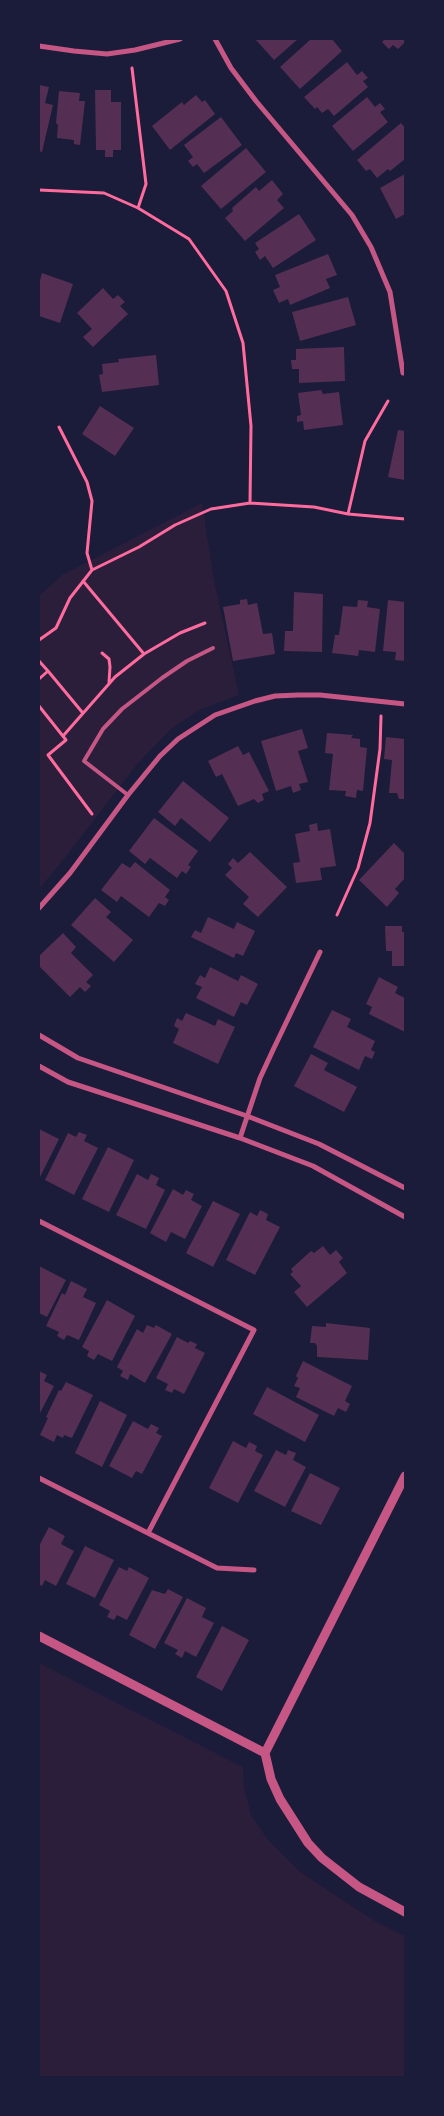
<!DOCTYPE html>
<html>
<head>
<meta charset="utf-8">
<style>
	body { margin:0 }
	#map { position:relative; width:444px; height:2116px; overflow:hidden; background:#1b1b3a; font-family:Overpass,sans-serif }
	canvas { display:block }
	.frame { position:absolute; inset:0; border:40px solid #1b1b3a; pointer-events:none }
</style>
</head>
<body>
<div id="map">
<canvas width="444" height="2116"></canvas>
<div class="frame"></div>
</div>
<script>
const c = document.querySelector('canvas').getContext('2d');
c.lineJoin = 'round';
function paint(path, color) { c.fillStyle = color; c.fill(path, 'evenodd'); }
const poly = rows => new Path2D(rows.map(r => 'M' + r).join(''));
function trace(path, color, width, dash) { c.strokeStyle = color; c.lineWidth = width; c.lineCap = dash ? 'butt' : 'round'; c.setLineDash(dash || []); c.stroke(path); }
paint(poly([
	[202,503,214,580,239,695,202,709,172,728,139,762,60,864,39,889,39,596,62,575],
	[39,1663,243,1767,244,1787,251,1815,268,1840,300,1872,375,1921,405,1936,405,2077,39,2077]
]), '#2a1e3b');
paint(poly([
	[255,39,298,39,274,60],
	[311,39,332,39,342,51,300,89,280,67],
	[385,39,405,39,405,42,398,49,393,45,389,49,382,42],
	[347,62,357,75,362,71,368,78,363,81,368,87,334,116,328,109,322,113,317,107,315,109,304,97],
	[39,85,49,87,45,103,53,105,42,152,39,151],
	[95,90,111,90,111,102,121,102,121,150,113,150,113,157,105,157,105,150,96,150],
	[59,91,80,93,79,101,85,101,80,145,74,144,74,140,57,138,58,125,56,123],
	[196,95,202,102,205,100,215,114,170,150,152,126,182,102,184,105],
	[367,97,375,107,380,103,385,109,380,112,388,122,353,151,332,126],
	[221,117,242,145,204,173,197,164,193,167,188,161,193,157,184,145],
	[401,123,405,128,405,159,390,171,388,169,377,178,370,169,366,171,357,160],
	[246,148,266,172,221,209,201,186],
	[405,174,405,214,396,219,380,188],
	[272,180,283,194,277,200,284,208,245,241,225,218,233,211,232,208,256,187,259,191],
	[299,214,316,240,273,268,265,256,260,260,255,252,259,249,255,243],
	[328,254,337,275,326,279,330,288,290,305,288,299,279,303,273,290,280,287,275,275],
	[42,273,73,284,60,323,39,316,39,284],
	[103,288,113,299,118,295,125,302,120,306,128,314,93,347,83,337,92,329,77,313],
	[348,297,356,325,300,341,292,312],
	[344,347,345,381,299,383,299,369,292,369,291,360,296,360,296,349],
	[156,355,159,385,102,392,99,375,103,374,102,364,119,362,118,359],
	[321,390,323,394,339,392,343,425,304,430,303,421,297,422,297,416,301,415,298,393],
	[100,406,134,428,115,456,82,434],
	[398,430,405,431,405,480,388,477],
	[294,592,323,594,322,652,284,651,285,631,293,631],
	[247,599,248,605,257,603,263,634,272,633,275,654,233,661,223,607,240,604,240,600],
	[358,600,368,601,367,607,380,609,375,652,359,650,358,656,332,653,335,635,339,635,343,606,357,607],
	[388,600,405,602,405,661,395,660,396,652,383,651],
	[302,729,308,748,298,751,308,782,299,784,301,790,293,793,291,786,276,791,261,741],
	[327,733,353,735,351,738,360,739,360,747,367,748,363,791,357,790,356,798,345,796,346,791,329,790,333,754,325,753],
	[386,737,405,739,405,799,399,799,397,793,389,793,392,760,384,759],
	[238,746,243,755,249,752,269,791,262,794,264,800,258,803,254,799,238,806,222,774,216,777,208,761],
	[183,781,229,818,210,842,181,818,175,826,158,812],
	[154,818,198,851,188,865,191,867,186,874,182,871,177,878,150,858,145,864,129,851],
	[317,823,318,831,330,829,336,866,320,868,322,880,296,883,293,863,300,862,295,834,310,831,309,825],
	[394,843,405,854,405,878,395,889,399,893,387,907,359,880],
	[250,852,287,887,258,917,243,904,249,897,225,875,232,868,228,864,233,858,238,863],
	[135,862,170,890,165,897,169,900,165,906,159,903,149,917,121,896,117,902,101,890,122,863,130,868],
	[95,898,111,912,106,917,133,940,114,962,71,925],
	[208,917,234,929,237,922,255,931,243,956,236,953,234,958,191,937,195,930,201,933],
	[385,926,402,926,402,932,405,932,405,966,392,966,392,951,386,951],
	[63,933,76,947,71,953,93,975,86,982,91,986,85,992,80,987,70,997,39,966,39,956],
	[210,967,238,981,241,975,258,984,247,1005,241,1002,234,1017,196,998,202,987,195,984,200,975,205,978],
	[379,977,398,987,395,993,405,998,405,1032,369,1014,372,1007,366,1004],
	[332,1010,351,1019,347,1027,375,1041,371,1050,375,1052,372,1059,365,1056,359,1070,313,1047],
	[186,1013,215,1026,218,1019,235,1027,218,1064,173,1043,179,1029,174,1026,177,1018,182,1021],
	[311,1054,328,1063,324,1070,357,1087,344,1112,294,1086],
	[39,1129,59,1139,40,1177,39,1176],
	[79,1132,87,1135,84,1141,98,1148,74,1195,45,1180,68,1133,76,1137],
	[108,1147,134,1160,109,1212,82,1199],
	[137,1174,148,1180,151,1174,159,1178,156,1185,165,1190,146,1229,116,1215],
	[173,1189,183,1195,186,1190,194,1194,191,1200,202,1206,185,1239,171,1232,166,1242,150,1233],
	[213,1201,240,1214,213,1267,186,1253],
	[260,1210,268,1214,266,1220,280,1227,255,1275,226,1260,250,1212,257,1216],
	[323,1246,330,1255,336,1250,343,1258,339,1262,347,1273,307,1307,294,1292,301,1286,290,1274,293,1272,291,1269,311,1251,314,1253],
	[39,1266,66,1280,47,1317,39,1313],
	[71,1281,87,1289,83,1297,96,1303,79,1340,67,1335,64,1340,57,1336,59,1332,46,1326,62,1293,65,1295],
	[107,1300,135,1316,112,1361,98,1354,94,1360,87,1356,89,1351,82,1347],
	[326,1323,370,1328,368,1360,317,1357,317,1346,315,1343,310,1343,312,1326,326,1327],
	[147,1325,154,1328,156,1325,172,1334,145,1383,130,1374,128,1380,120,1376,123,1371,117,1367,137,1329,143,1333],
	[177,1337,188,1343,190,1341,197,1344,195,1348,205,1353,184,1394,174,1389,172,1393,165,1390,168,1384,156,1378],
	[303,1361,352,1386,345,1401,350,1404,346,1412,338,1408,334,1416,296,1397,300,1388,294,1386,298,1378,296,1376],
	[39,1371,47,1375,44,1381,54,1386,39,1415],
	[66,1382,93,1395,72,1438,64,1435,63,1438,57,1435,54,1442,40,1435,48,1418,46,1417,59,1390,61,1391],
	[267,1387,319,1415,305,1442,253,1414],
	[100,1401,127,1415,102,1467,75,1453],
	[133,1421,148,1429,151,1424,159,1428,156,1433,162,1436,142,1474,136,1471,132,1478,109,1466],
	[233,1441,246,1448,249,1442,257,1446,255,1451,263,1455,238,1503,209,1488],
	[276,1450,286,1455,288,1450,296,1453,293,1460,306,1467,285,1507,254,1491],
	[310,1473,340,1488,321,1525,291,1511],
	[49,1527,65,1536,61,1544,74,1551,56,1586,45,1580,42,1586,39,1584,39,1546],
	[85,1546,114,1560,95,1598,66,1584],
	[119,1567,127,1571,129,1567,149,1578,127,1620,117,1615,114,1620,107,1617,110,1611,99,1605],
	[168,1589,183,1597,155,1649,129,1635,152,1590,165,1594],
	[187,1598,206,1608,202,1617,214,1623,196,1657,185,1651,182,1658,175,1654,178,1650,164,1643],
	[222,1626,249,1640,222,1691,196,1677]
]), '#542f53');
trace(poly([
	[132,68,146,184,138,208],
	[39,190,104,193,138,208,189,239,226,291,243,343,251,426,250,503,211,509,175,525,139,547,92,570,70,598,56,628,39,640],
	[59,427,87,482,92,501,87,553,92,570],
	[250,503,314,507,348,514,365,441,388,401],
	[348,514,405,519],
	[102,653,109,659,110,667,109,682],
	[144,654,180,633,205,623],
	[39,661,48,671,39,679],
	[48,671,82,712],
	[39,706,66,740,48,755,92,814],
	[63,736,115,677,144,654,83,581],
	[337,915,358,868,370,823,380,749,381,716]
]), '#ff6b9d', 3);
trace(poly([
	[128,795,84,761,103,729,122,709,162,678,187,661,213,648]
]), '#c65784', 4);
trace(poly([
	[215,39,231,68,256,101,352,215,371,247,390,292,403,373,405,372],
	[39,46,74,51,107,54,135,50,180,39],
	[39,908,70,873,128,795,160,756,178,739,215,715,255,701,275,696,298,695,320,695,405,704],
	[39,1035,78,1058,247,1116,319,1144,405,1188],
	[39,1066,68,1082,240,1138,313,1166,405,1217],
	[240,1138,260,1078,273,1050,320,952],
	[39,1221,254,1330,148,1533],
	[39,1478,217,1568,254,1570]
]), '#c65784', 5);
trace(poly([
	[39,1636,265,1753],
	[265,1753,405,1476],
	[265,1753,271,1779,280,1799,308,1843,322,1858,359,1887,405,1912]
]), '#c65784', 9);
</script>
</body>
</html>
